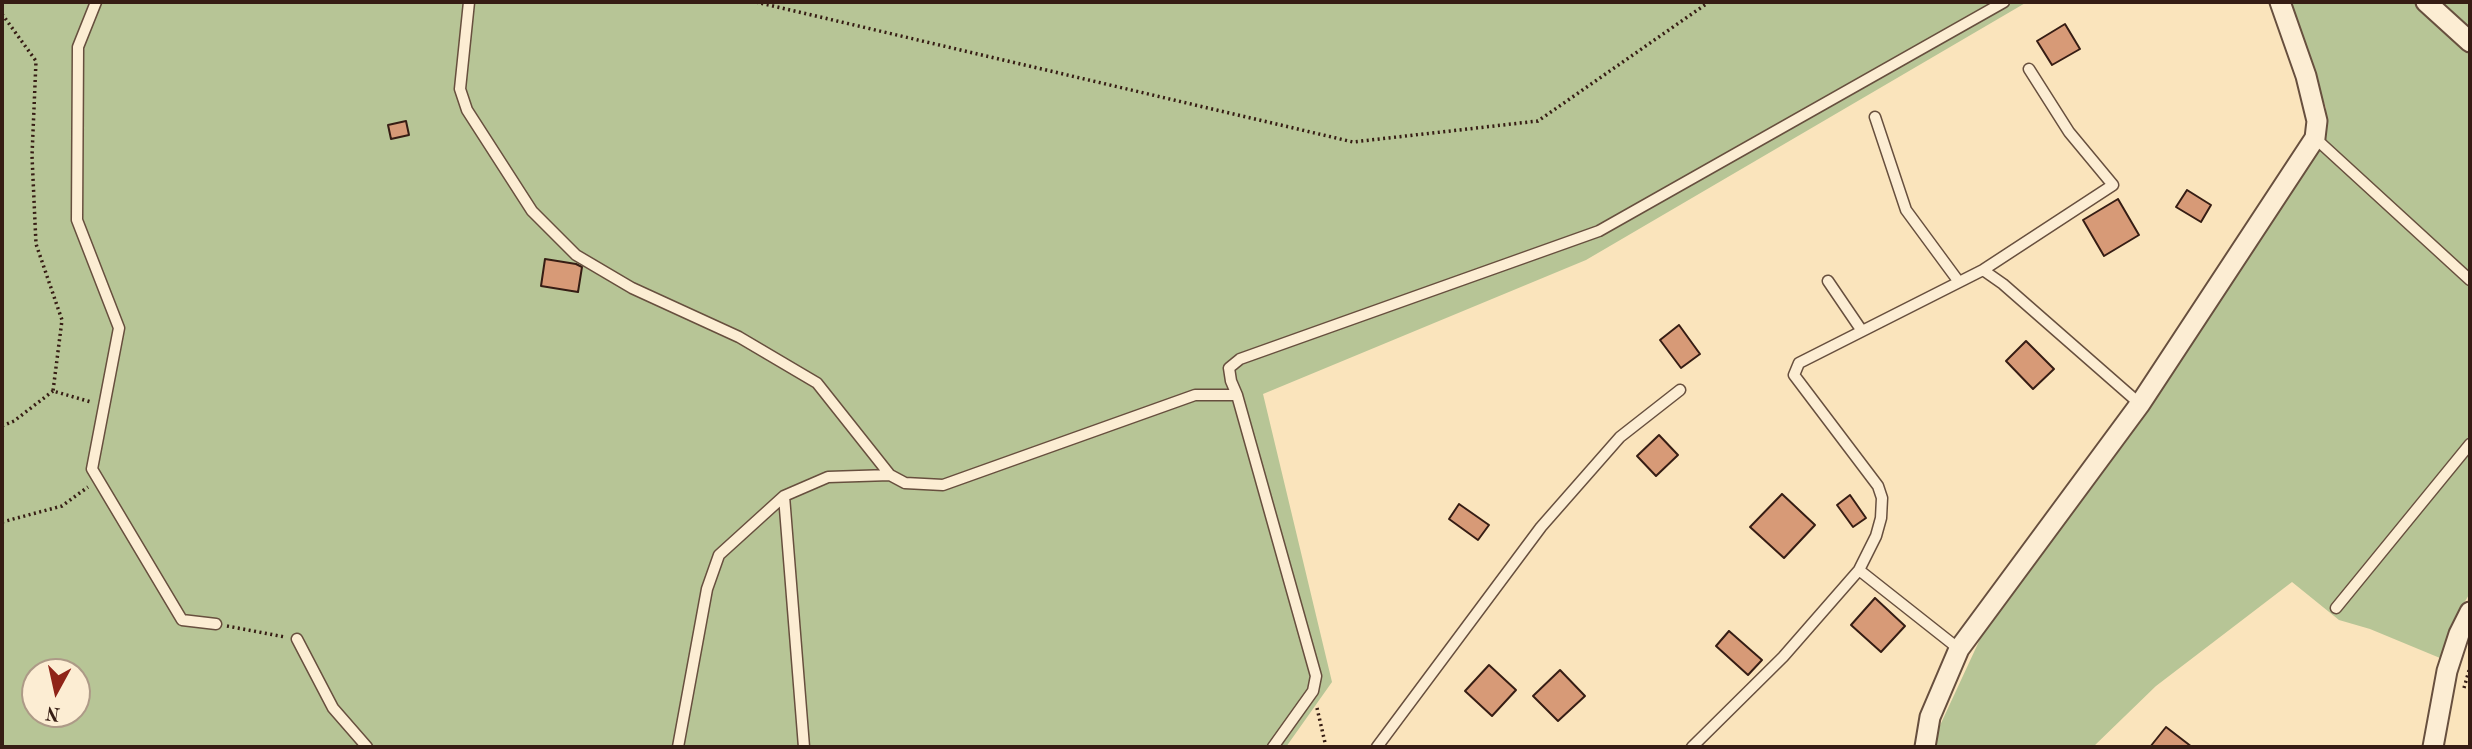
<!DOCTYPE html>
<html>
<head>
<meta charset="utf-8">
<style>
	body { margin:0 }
	#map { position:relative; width:2472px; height:749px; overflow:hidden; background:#fae4bc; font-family:"Old Standard TT",serif }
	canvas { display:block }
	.frame { position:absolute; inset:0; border:4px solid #361d14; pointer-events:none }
	.north { position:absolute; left:21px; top:658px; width:70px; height:70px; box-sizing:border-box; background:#fcedd3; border:2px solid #ad9a87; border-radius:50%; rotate:188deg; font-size:19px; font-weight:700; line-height:28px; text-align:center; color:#361d14 }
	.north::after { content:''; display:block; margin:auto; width:24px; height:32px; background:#8f2418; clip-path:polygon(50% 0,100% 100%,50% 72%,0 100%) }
</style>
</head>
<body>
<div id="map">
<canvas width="2472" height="749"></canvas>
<div class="frame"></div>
<div class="north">N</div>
</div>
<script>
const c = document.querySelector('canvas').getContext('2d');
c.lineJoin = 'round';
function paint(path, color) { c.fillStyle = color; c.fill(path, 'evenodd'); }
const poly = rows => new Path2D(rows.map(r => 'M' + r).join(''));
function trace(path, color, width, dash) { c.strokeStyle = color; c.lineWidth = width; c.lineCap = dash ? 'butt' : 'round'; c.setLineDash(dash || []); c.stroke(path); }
paint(poly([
	[2,2,2027,2,1586,260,1263,394,1332,682,1286,747,2,747],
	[35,672,77,672,77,714,35,714],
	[2289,2,2414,2,2470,54,2470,593,2451,625,2440,658,2370,629,2339,620,2292,582,2156,686,2093,747,1933,747,1936,734,1981,637,2139,422,2324,144,2326,108],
	[2439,2,2470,2,2470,30]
]), '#b7c596');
const building = poly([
	[2065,24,2080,49,2052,65,2037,41,2065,24],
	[406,121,409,135,391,139,388,125,406,121],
	[2187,190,2211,205,2201,222,2176,207,2187,190],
	[2118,199,2139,235,2104,256,2083,220,2118,199],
	[545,259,576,264,582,267,578,292,541,286,545,259],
	[1679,325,1700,354,1681,368,1660,340,1679,325],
	[2026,341,2054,369,2033,389,2006,361,2026,341],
	[1659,435,1678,455,1656,476,1637,456,1659,435],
	[1782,494,1815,525,1784,558,1750,527,1782,494],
	[1850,495,1866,518,1853,527,1837,505,1850,495],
	[1459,504,1489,525,1478,540,1449,519,1459,504],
	[1875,598,1905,626,1881,652,1851,625,1875,598],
	[1729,631,1762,660,1748,675,1716,646,1729,631],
	[1489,665,1516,690,1492,716,1465,691,1489,665],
	[1560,670,1585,696,1558,721,1533,696,1560,670],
	[2166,727,2192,747,2150,747,2166,727]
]);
paint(building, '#d79a77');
trace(building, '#361d14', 2);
const service = poly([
	[96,2,78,47,77,220,119,328,92,469,182,620,216,624],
	[469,2,460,89,467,110,532,211,576,255,632,288,739,337,817,383,890,475,905,483,943,485,1195,395,1237,395],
	[1875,117,1906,210,1959,282],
	[2315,138,2470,280],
	[1983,270,2003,284,2140,404],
	[1828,281,1862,331],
	[784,496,804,747],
	[1859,570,1959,649],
	[2336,608,2470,444],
	[297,639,333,708,367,747],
	[678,747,707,589,719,555,784,496,828,477,890,475],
	[1273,747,1313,691,1316,676,1237,395,1231,381,1229,368,1240,359,1599,231,2004,2],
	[1377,747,1541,527,1620,437,1680,390],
	[1692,747,1783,657,1859,570,1876,536,1881,518,1882,498,1878,486,1794,375,1799,363,1983,270,2113,185,2069,132,2029,69]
]);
const minor = poly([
	[2426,2,2470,42],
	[1925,747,1930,717,1959,649,2140,404,2315,138,2317,121,2306,76,2280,2],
	[2433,747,2447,671,2459,634,2470,612]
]);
trace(service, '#674f3e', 13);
trace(minor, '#674f3e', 23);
trace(poly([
	[756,2,1353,142,1538,121,1709,2],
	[2,14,36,61,32,156,36,244,62,320,53,391,91,402],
	[2,426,14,421,53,391],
	[2,522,62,506,88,487],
	[227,626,285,637],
	[2464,688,2470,667],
	[1317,708,1326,747]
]), '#361d14', 3.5, [2, 3.5]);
trace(service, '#fcedd3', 10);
trace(minor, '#fcedd3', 19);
</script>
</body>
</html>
